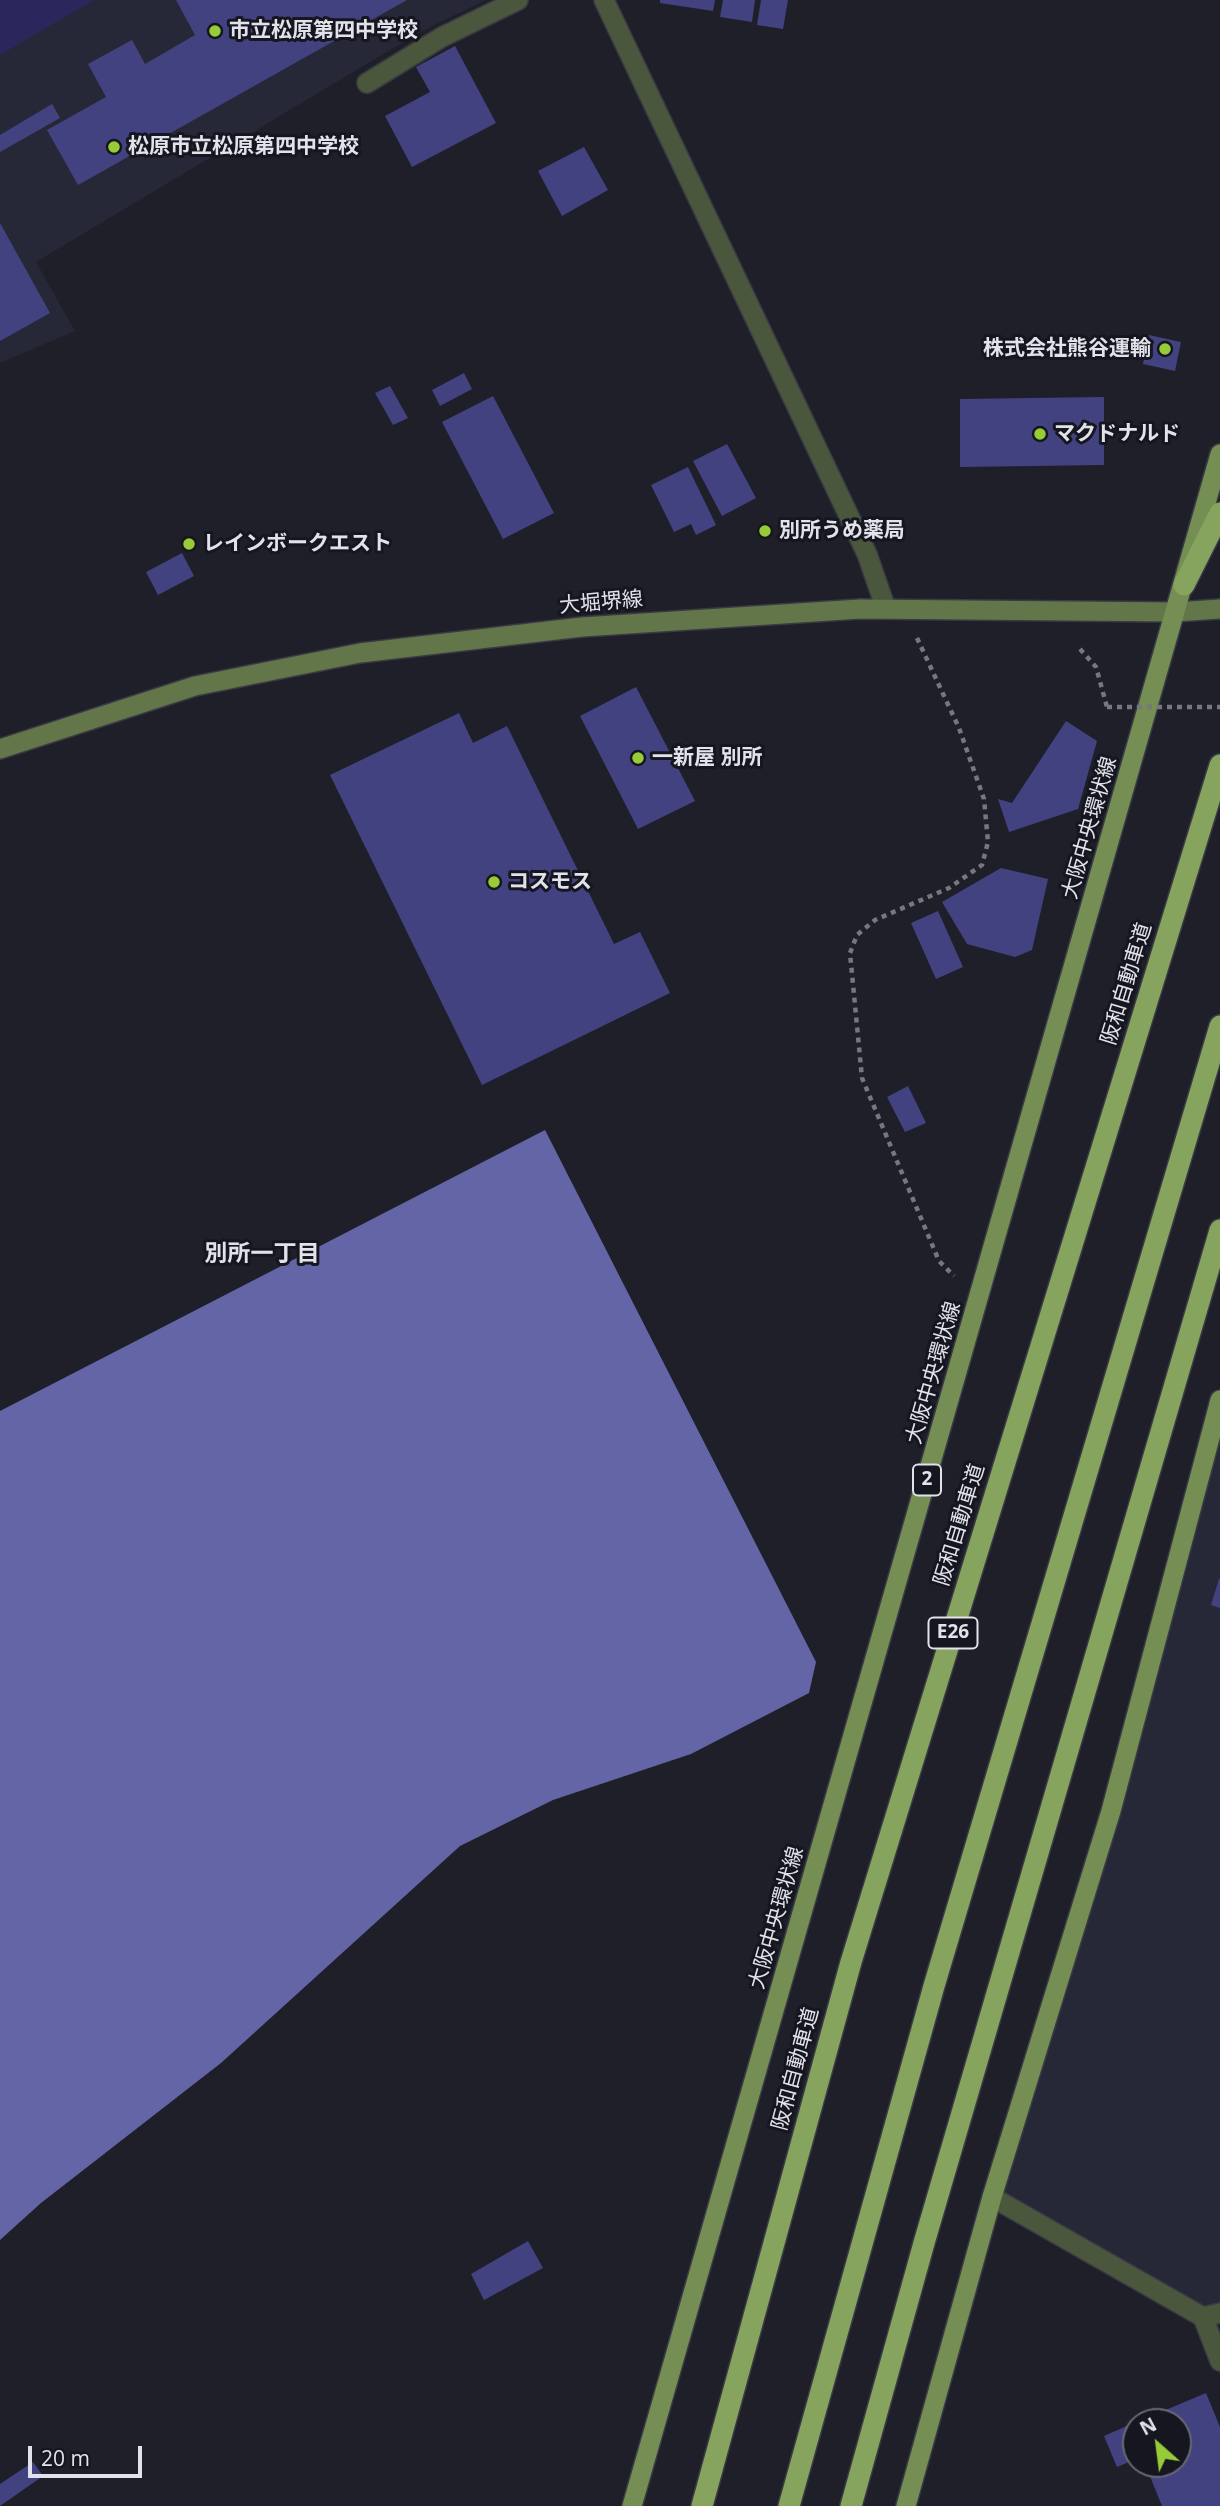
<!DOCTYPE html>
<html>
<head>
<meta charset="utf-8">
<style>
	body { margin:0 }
	#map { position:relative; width:1220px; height:2506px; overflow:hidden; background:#1e1f29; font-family:"Open Sans",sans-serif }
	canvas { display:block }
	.north { position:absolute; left:1122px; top:2408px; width:70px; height:70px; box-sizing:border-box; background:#151620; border:2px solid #676871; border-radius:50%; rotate:332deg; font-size:19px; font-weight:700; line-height:28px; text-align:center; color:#e2e3ea }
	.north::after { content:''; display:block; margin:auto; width:24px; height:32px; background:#97cc38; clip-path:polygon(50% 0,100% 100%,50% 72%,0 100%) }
	.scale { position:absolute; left:28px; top:2446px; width:114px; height:32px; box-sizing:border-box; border:4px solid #e2e3ea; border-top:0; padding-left:9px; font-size:21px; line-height:24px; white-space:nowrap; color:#e2e3ea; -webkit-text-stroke:5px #151620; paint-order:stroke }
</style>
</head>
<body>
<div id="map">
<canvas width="1220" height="2506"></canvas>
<div class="north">N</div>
<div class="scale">20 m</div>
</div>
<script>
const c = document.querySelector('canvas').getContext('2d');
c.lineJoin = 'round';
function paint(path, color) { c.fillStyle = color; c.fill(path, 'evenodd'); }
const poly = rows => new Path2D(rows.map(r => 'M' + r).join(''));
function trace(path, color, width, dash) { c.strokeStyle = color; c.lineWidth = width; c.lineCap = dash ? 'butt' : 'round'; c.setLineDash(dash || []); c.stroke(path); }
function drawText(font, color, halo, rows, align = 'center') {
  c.font = font + ' "Open Sans","Noto Sans JP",sans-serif'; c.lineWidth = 6; c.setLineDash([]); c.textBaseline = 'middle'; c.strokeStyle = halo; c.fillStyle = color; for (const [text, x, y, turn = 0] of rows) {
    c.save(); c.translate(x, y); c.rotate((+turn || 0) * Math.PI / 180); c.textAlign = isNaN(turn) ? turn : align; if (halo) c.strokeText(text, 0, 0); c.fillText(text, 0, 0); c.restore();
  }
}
paint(poly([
	[0,0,486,0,420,32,36,262,75,331,0,363],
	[1220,1397,1220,2306,1202,2310,996,2196]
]), '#272837');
paint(poly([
	[0,0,94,0,0,55]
]), '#29275b');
paint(poly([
	[545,1130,816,1662,809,1693,691,1754,553,1800,460,1846,221,2063,41,2203,0,2240,0,1411]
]), '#6465a7');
paint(poly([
	[176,0,407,0,78,185,47,130,106,97,88,64,132,40,145,64,195,35],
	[660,0,715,0,713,11,660,3],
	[723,0,755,0,752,22,720,17],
	[761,0,788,0,783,29,757,25],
	[455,46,496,123,412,167,385,116,430,92,416,67],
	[52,104,60,118,0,152,0,135],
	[584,147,608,190,562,216,538,171],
	[0,223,50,313,0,341],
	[1149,335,1181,342,1175,371,1143,364],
	[464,373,472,389,440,406,432,390],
	[390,386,408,418,393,425,375,393],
	[493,396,554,513,503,539,442,422],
	[1104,397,1104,465,960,467,960,399],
	[727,444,756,498,722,516,693,461],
	[688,467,716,525,696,535,691,524,674,532,651,485],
	[182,553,194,576,158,595,146,572],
	[636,687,695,801,638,829,580,716],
	[459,713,473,743,507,726,614,944,640,932,670,993,482,1085,330,775],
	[1066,721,1097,741,1078,809,1009,832,998,799,1012,803],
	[1001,868,1048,879,1032,950,1015,957,967,944,942,902],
	[938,911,963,967,936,979,911,923],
	[908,1086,926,1123,905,1132,887,1097],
	[1219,1579,1220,1579,1220,1608,1211,1605],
	[528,2241,543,2268,484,2300,471,2274],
	[1206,2393,1220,2427,1220,2506,1162,2506,1145,2464,1178,2464,1178,2422,1137,2422],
	[1136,2422,1136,2459,1117,2467,1104,2436],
	[33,2462,43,2476,0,2506,0,2484]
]), '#434280');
const minor = poly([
	[604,0,867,554,886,609],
	[367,83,442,37,518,0],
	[992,2197,1203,2317,1220,2361],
	[1203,2317,1220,2313]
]);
const secondary = poly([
	[0,749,195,686,360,653,582,627,860,609,1176,612,1220,609]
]);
const primary = poly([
	[632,2506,1220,454],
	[906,2506,992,2197,1111,1811,1220,1400]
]);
const motorway = poly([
	[1184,585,1220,513],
	[702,2506,851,1962,1220,765],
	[789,2506,934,1986,1220,1026],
	[851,2506,924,2243,1220,1230]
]);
trace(minor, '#393a44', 22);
trace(secondary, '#393a44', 22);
trace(primary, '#393a44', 22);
trace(motorway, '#393a44', 24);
trace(poly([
	[917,638,959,728,984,799,988,842,982,865,949,888,875,920,857,935,850,953,862,1078,939,1261,954,1276],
	[1080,649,1096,667,1107,707]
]), '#76777f', 4.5, [5, 5]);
trace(minor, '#4b573c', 19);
trace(secondary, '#637649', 19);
trace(primary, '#758e54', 19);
trace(motorway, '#86a45d', 21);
trace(poly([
	[1107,707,1220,707]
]), '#76777f', 4.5, [5, 5]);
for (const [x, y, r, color] of [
	[215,31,7,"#97cc38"],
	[114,147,7,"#97cc38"],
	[1165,349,7,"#97cc38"],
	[1040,434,7,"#97cc38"],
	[765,531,7,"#97cc38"],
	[189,544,7,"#97cc38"],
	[638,758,7,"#97cc38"],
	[494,882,7,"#97cc38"]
]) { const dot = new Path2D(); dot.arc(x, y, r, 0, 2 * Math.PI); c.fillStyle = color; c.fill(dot); trace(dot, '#151620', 2.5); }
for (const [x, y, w] of [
	[927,1480,28],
	[953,1633,49]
]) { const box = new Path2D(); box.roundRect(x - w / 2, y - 15.5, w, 31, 5); c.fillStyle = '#151620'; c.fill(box); trace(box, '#e2e3ea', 2); }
drawText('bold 19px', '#e2e3ea', null, [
	["2",927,1480],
	["E26",953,1633]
]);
drawText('bold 21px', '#e2e3ea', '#151620', [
	["市立松原第四中学校",229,31],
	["松原市立松原第四中学校",128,147],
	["株式会社熊谷運輸",1151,349,"right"],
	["マクドナルド",1054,434],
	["別所うめ薬局",779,531],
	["レインボークエスト",203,544],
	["一新屋 別所",652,758],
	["コスモス",508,882]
], 'left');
drawText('21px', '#e2e3ea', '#151620', [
	["大堀堺線",601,603,-5],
	["大阪中央環状線",1090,828,-74],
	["阪和自動車道",1127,984,-73],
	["大阪中央環状線",934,1373,-74],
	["阪和自動車道",960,1525,-73],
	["大阪中央環状線",777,1918,-74],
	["阪和自動車道",796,2069,-75]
]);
drawText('bold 23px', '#e2e3ea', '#151620', [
	["別所一丁目",262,1254]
]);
</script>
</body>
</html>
